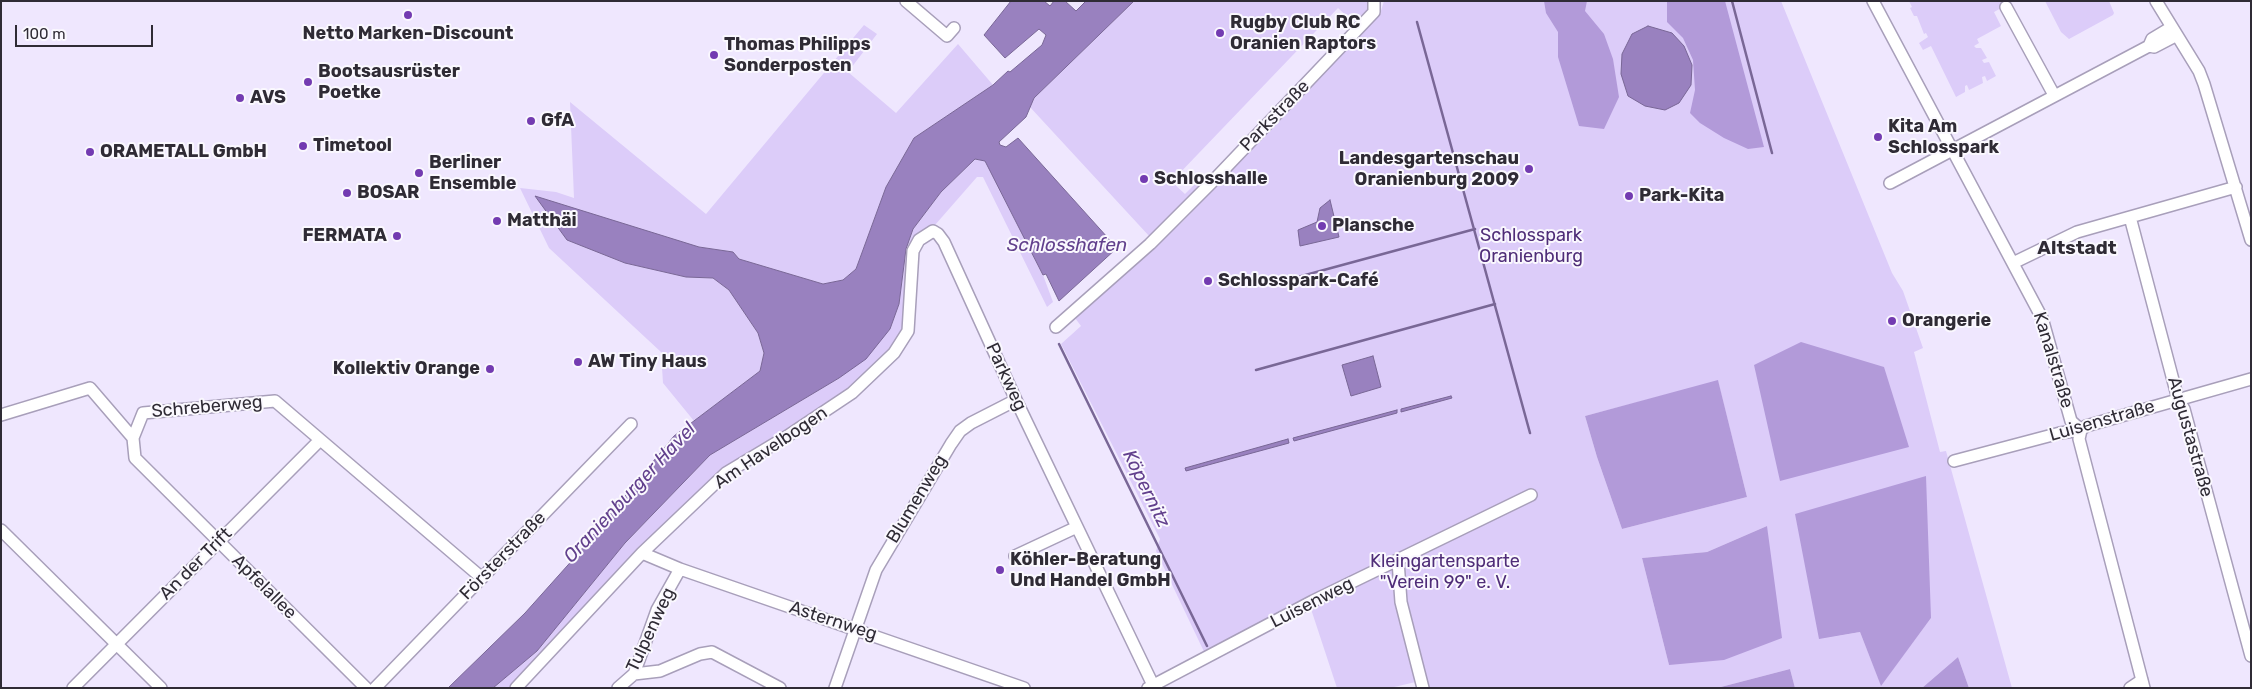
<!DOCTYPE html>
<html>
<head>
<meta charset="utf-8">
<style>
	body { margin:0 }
	#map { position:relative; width:2252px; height:689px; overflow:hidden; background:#efe7fe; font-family:Rubik,sans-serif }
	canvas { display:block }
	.frame { position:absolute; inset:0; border:2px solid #2f2b35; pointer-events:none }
	.scale { position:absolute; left:15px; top:25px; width:138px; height:22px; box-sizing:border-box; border:2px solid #2f2b35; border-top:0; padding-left:6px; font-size:15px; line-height:18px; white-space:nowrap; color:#2f2b35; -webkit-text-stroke:4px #faf8fe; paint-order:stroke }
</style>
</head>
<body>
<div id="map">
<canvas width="2252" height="689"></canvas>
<div class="frame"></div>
<div class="scale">100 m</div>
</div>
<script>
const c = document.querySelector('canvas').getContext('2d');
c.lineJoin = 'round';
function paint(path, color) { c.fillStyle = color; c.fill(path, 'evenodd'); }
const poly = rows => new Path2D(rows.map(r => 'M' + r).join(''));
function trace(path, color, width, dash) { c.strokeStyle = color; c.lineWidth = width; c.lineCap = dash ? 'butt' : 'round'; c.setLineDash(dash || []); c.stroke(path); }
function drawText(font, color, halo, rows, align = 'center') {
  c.font = font + ' Rubik,sans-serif'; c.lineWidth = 4; c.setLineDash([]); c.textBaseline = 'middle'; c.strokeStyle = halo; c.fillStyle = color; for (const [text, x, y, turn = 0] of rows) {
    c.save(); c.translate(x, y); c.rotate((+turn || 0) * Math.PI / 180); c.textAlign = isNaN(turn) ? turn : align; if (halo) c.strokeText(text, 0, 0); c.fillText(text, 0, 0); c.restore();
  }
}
paint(poly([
	[1134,1,1370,1,1369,9,1353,22,1338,8,1175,178,1172,182,1185,194,1202,177,1206,182,1150,237,1029,106,1034,98],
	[1384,1,1781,1,1892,273,1903,291,1923,348,1914,352,1940,452,1946,451,2012,688,1969,688,1958,657,1922,688,1795,688,1790,669,1717,688,1426,688,1424,680,1390,688,1337,688,1310,606,1208,660,1156,551,1160,539,1061,344,1081,326,1075,318,1183,221,1380,14],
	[1320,208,1338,237,1317,222],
	[1718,381,1747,497,1622,529,1597,457,1585,416],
	[1767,526,1669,665,1642,558,1707,552],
	[1931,618,1881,685,1860,632,1820,639],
	[1909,1,2014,1,1994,12,2001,26,1977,39,1979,43,1974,46,1976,48,1981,48,1987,58,1982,60,1984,63,1989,62,1996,76,1987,81,1985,76,1982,77,1983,83,1969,90,1967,85,1965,86,1965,92,1956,97,1931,46,1923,50,1919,43,1928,37,1926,33,1924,34,1917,16,1914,16,1910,8,1912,7],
	[2045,1,2109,1,2114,13,2113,15,2069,39,2061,32],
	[864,25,877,34,848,72,896,113,958,44,993,85,914,138,886,187,856,269,843,280,823,284,739,259,733,252,699,247,567,240,625,263,686,277,713,278,729,290,758,333,764,353,760,371,694,421,663,383,661,352,549,248,520,188,556,192,574,198,570,102,706,214],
	[975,159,985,160,1043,275,1053,302,1047,307,983,177,977,177,928,233,919,240,908,331,852,393,726,473,516,688,493,688,537,651,625,543,710,455,839,378,890,329,899,304,906,249,913,229,941,192]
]), '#dcccf9');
paint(poly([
	[1544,1,1587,1,1585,11,1604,34,1613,59,1619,97,1604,129,1579,126,1558,57,1558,32,1546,13],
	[1667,1,1725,1,1764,147,1748,149,1724,138,1700,123,1690,113,1695,90,1693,60,1683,38,1667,22],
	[1801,342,1884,367,1909,447,1780,481,1754,365],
	[1718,380,1747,497,1622,529,1597,457,1585,416],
	[1926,476,1931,618,1881,686,1860,632,1819,639,1795,514],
	[1767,526,1782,638,1724,660,1669,665,1642,558,1707,552],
	[1958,657,1969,688,1922,688],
	[1790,669,1795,688,1717,688]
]), '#b29ad9');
const water = poly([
	[1011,1,1044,1,1050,6,1054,1,1065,1,1076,11,1086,1,1134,1,1034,98,1026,117,999,142,1000,145,1006,147,1018,138,1117,248,1059,301,1046,274,1043,275,985,161,975,159,941,192,913,229,906,249,899,304,890,329,866,359,839,378,710,455,625,543,537,651,493,688,448,688,525,613,576,556,674,436,760,371,764,353,758,333,729,290,713,278,686,277,625,263,567,240,535,196,699,247,733,252,739,259,823,284,843,280,856,269,886,187,914,138,993,85,1008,71,1010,72,1042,45,1046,35,1039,29,1005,58,984,35,1011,1],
	[1648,26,1672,33,1684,46,1692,65,1691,85,1679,103,1665,110,1645,106,1628,96,1621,74,1622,54,1632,34,1648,26],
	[1330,200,1339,237,1300,246,1298,230,1317,222,1320,208,1330,200],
	[1373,356,1381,387,1351,396,1342,365,1373,356],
	[1451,396,1452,398,1401,412,1401,409,1451,396],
	[1397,410,1397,413,1294,441,1293,438,1397,410],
	[1288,439,1289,443,1186,471,1185,468,1288,439]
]);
paint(water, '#9981bf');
trace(water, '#796796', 1);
trace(poly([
	[1732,1,1772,153],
	[1417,22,1530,433],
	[1298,277,1475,229],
	[1059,344,1207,646],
	[1256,370,1495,304]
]), '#796796', 2.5);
const street = poly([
	[906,1,947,36,954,28],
	[1873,1,2042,318,2071,421,2081,430],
	[2156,1,2199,71,2204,84,2251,240],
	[2006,7,2054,95],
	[2149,46,2152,39,2172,27],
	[1890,183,2149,46,2154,47,2177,35],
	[2130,217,2178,399,2184,409,2251,656],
	[2013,263,2077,232,2236,187],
	[1056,327,1150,244,1212,182,1374,12,1374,1],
	[1,415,90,388,133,438,143,413,275,401,482,578],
	[2081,430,2079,439,2144,688],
	[133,438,135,458,366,688],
	[1954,461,2060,433,2081,430,2086,426,2251,379],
	[1,530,161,688],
	[642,553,680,569,1024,688],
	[1015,556,1077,527],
	[1398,561,1401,602,1423,688],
	[634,674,660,671,700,654,712,652,780,688],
	[73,688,320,440],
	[375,688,631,424],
	[516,688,642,553,726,473,786,437,852,393,894,353,908,331,913,251,919,240,933,231,938,234,944,242,1016,400,1153,685],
	[618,688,634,674,657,610,680,569],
	[835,688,876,570,951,444,960,431,971,423,1016,400],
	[1148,688,1313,601,1531,495],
	[2130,688,2142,680]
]);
trace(street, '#a89fba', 14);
trace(street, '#fff', 11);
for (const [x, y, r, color] of [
	[408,15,5,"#733bb1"],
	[1220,33,5,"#733bb1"],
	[714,55,5,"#733bb1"],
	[308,82,5,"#733bb1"],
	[240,98,5,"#733bb1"],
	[531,121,5,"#733bb1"],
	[1878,137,5,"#733bb1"],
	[303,146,5,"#733bb1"],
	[90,152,5,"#733bb1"],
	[1529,169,5,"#733bb1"],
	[419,173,5,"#733bb1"],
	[1144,179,5,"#733bb1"],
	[347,193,5,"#733bb1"],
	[1629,196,5,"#733bb1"],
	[497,221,5,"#733bb1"],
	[1322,226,5,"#733bb1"],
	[397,236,5,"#733bb1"],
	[1208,281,5,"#733bb1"],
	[1892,321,5,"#733bb1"],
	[578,362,5,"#733bb1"],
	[490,369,5,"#733bb1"],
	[1000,570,5,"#733bb1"]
]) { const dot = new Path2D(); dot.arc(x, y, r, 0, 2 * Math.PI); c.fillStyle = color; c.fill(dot); trace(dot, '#faf8fe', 2); }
drawText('bold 18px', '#2f2b35', '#faf8fe', [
	["Rugby Club RC",1230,23],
	["Oranien Raptors",1230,44],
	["Netto Marken-Discount",408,34,"center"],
	["Thomas Philipps",724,45],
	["Sonderposten",724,66],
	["Bootsausrüster",318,72],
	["Poetke",318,93],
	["AVS",250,98],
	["GfA",541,121],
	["Kita Am",1888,127],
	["Schlosspark",1888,148],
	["Timetool",313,146],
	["ORAMETALL GmbH",100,152],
	["Landesgartenschau",1519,159,"right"],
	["Oranienburg 2009",1519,180,"right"],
	["Berliner",429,163],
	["Ensemble",429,184],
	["Schlosshalle",1154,179],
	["BOSAR",357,193],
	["Park-Kita",1639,196],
	["Matthäi",507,221],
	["Plansche",1332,226],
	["FERMATA",387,236,"right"],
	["Schlosspark-Café",1218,281],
	["Orangerie",1902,321],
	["AW Tiny Haus",588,362],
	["Kollektiv Orange",480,369,"right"],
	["Köhler-Beratung",1010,560],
	["Und Handel GmbH",1010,581]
], 'left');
drawText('18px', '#2f2b35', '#faf8fe', [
	["Parkstraße",1275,116,-46],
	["Kanalstraße",2053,360,73],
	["Parkweg",1006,377,65],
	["Schreberweg",207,407,-5],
	["Luisenstraße",2102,421,-16],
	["Augustastraße",2190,437,74],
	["Am Havelbogen",771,448,-34],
	["Blumenweg",917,499,-59],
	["Försterstraße",503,556,-46],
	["An der Trift",196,564,-45],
	["Apfelallee",264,587,45],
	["Luisenweg",1312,603,-27],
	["Asternweg",833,621,18],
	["Tulpenweg",651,630,-65]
]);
drawText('18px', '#4f2d78', '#faf8fe', [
	["Schlosspark",1531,236],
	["Oranienburg",1531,257],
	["Kleingartensparte",1445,562],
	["\"Verein 99\" e. V.",1445,583]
]);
drawText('italic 19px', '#62408d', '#faf8fe', [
	["Schlosshafen",1067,246],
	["Köpernitz",1146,489,64],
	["Oranienburger Havel",630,493,-47]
]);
drawText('bold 19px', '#2f2b35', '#faf8fe', [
	["Altstadt",2077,249]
]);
</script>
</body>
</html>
